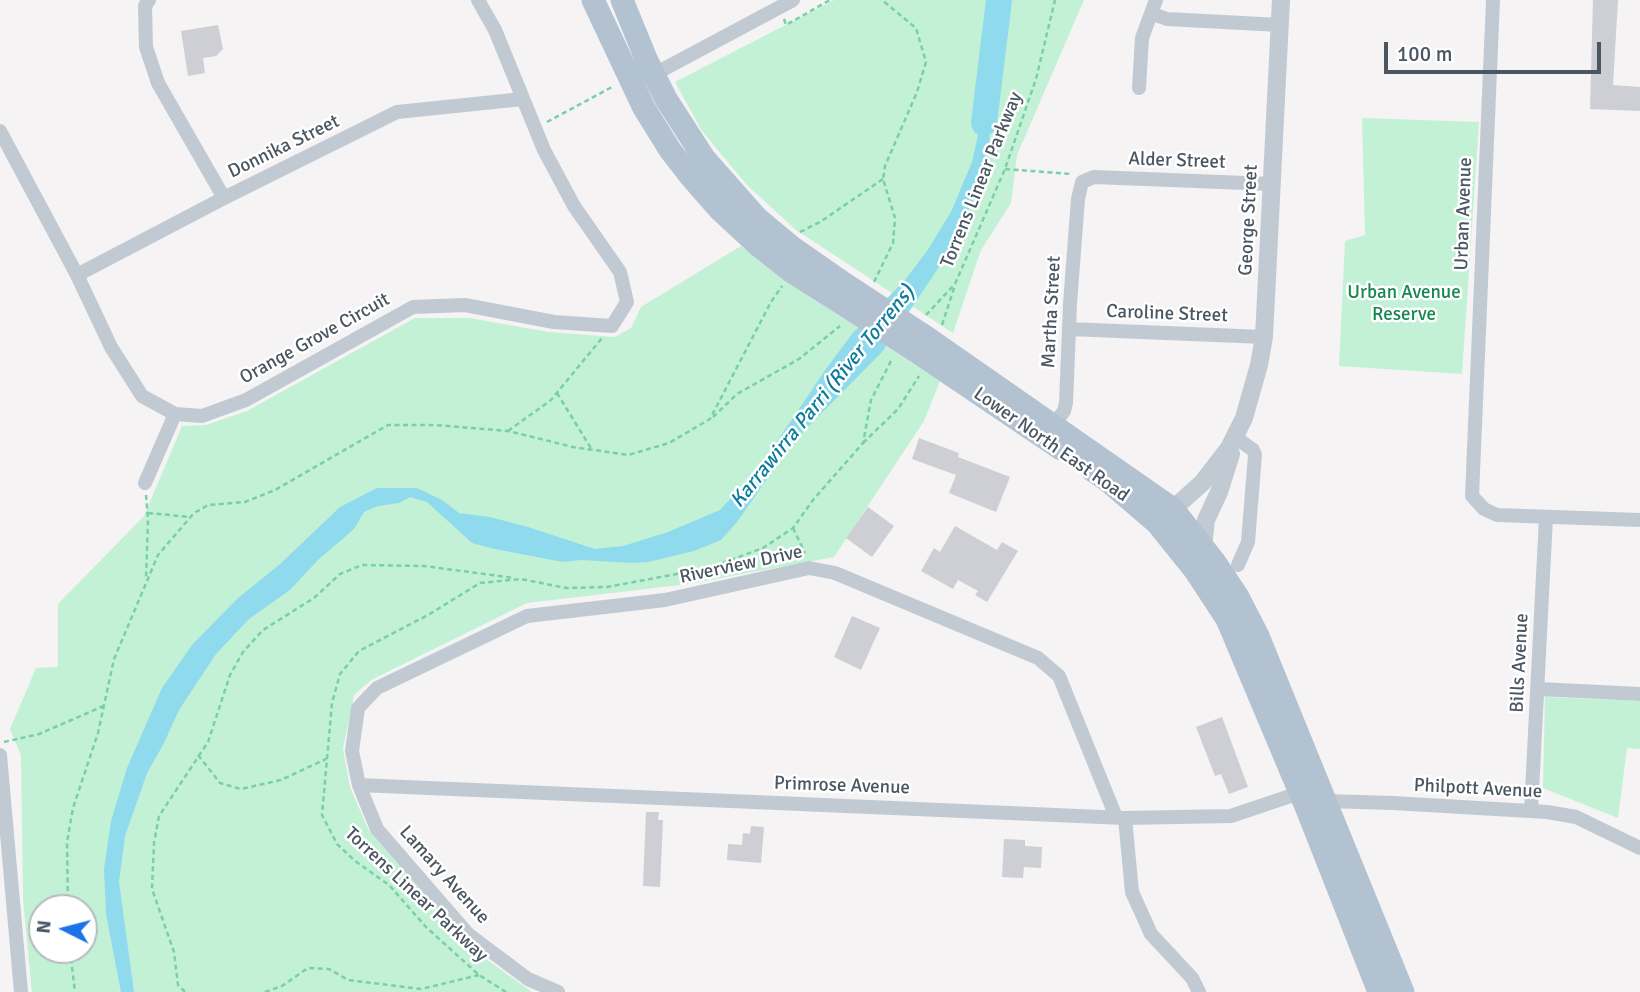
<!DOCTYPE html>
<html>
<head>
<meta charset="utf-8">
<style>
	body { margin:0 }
	#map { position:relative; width:1640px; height:992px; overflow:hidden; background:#f5f3f3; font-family:Signika,sans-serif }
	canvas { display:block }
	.north { position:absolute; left:28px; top:894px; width:70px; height:70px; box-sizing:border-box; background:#fff; border:2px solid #b7bbc0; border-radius:50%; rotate:276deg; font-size:19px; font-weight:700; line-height:28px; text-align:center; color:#4a5661 }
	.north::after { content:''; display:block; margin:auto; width:24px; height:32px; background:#1a73e8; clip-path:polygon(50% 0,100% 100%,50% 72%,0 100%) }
	.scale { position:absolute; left:1384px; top:42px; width:217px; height:32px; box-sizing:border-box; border:4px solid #4a5661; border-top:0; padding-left:9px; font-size:21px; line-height:24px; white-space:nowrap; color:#4a5661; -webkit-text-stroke:5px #fff; paint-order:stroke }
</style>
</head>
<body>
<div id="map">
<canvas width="1640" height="992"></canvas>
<div class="north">N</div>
<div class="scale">100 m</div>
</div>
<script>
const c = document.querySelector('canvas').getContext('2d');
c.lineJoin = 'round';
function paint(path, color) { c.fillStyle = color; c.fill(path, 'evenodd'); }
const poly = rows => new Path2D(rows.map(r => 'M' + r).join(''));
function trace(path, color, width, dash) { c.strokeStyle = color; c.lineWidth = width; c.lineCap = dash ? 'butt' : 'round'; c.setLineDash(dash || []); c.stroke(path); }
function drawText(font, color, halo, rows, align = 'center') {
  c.font = font + ' Signika,sans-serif'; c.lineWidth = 5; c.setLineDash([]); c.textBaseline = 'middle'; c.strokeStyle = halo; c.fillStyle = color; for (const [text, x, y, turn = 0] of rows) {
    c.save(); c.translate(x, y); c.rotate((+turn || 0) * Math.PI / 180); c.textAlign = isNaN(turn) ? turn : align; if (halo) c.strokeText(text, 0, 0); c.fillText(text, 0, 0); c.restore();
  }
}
paint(poly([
	[834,0,1084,0,1017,155,1011,203,981,250,953,333,796,230,747,185,702,131,675,82],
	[1362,118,1479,122,1462,374,1339,366,1345,241,1365,235],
	[741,246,833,312,940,381,924,421,834,557,688,584,527,603,371,680,354,695,343,749,350,787,368,829,468,946,532,992,32,992,23,899,21,755,10,729,36,668,58,667,58,604,144,516,182,426,206,425,247,411,415,318,469,318,549,332,615,337,631,328,641,307],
	[42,908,84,908,84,950,42,950],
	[1545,697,1640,701,1640,749,1627,748,1618,818,1543,788]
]), '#c3f1d5');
paint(poly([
	[988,90,990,149,975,197,945,258,882,352,792,443,737,522,721,540,694,551,648,562,633,563,581,560,563,562,490,548,472,543,427,502,410,497,399,503,378,506,364,512,354,529,319,559,290,590,249,619,216,654,179,710,163,745,147,773,125,836,119,882,134,992,121,992,106,914,104,869,111,821,127,768,162,688,192,645,238,598,279,565,340,507,377,488,417,488,442,500,459,513,490,517,528,527,595,549,623,546,668,532,720,510,761,465,826,369,852,334,905,280,927,251,951,212,972,162]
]), '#90daee');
trace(poly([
	[984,123,999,0]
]), '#90daee', 26);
paint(poly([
	[1593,0,1618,0,1613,85,1640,87,1640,111,1590,109],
	[218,25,223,49,216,56,203,58,205,73,188,76,181,31],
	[919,438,959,453,958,457,1010,477,996,512,949,493,956,475,912,459],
	[868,507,894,526,872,557,846,538],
	[955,526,997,550,1002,542,1018,551,987,602,975,595,978,591,958,580,953,589,921,571,934,548,940,552],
	[852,616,880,628,861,670,834,657],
	[1222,717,1248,787,1229,794,1221,774,1215,776,1196,727],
	[646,812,659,812,658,820,663,820,660,887,643,886],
	[751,826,764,827,761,863,727,860,728,844,742,845,743,833,750,834],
	[1004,839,1025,840,1025,846,1042,847,1041,868,1024,867,1023,878,1002,877]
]), '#cdcfd5');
trace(poly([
	[784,19,786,25,830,0],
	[547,122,612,87],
	[1005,169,1071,174],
	[800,232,820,222,883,179],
	[874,282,893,243,895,218,883,179,885,166,917,92,926,62,916,28,882,0],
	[926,315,955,284,1005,169,1036,79,1055,0],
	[942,325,955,285],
	[557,393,592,450],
	[713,417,737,394,799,359,840,326],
	[508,431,551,400,602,338],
	[863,443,898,409,919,376],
	[146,495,148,520,146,579],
	[148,513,190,517],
	[793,528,805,553],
	[4,742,39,734,106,705],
	[198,755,220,783,241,789,281,780,326,759],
	[68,908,67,842,73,808,98,733,114,659,158,555,194,513,208,505,245,502,275,490,388,425,435,425,508,431,573,447,628,455,669,443,710,419,771,302,782,286],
	[70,950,75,992],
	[185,992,178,985,174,952,152,889,154,843,159,816,208,742,230,675,243,652,263,630,314,598,340,574,362,565,424,566,514,578],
	[265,992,282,986,308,968,329,969,348,980,421,989,479,975],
	[506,992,479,975,426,927,389,885,355,861,337,844,322,815,332,703,340,674,359,651,428,615,480,583,521,579,566,588,607,587,709,568,763,548,793,528,813,500,863,443,871,400,892,359]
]), '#7ad0a6', 2.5, [5, 3.5]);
trace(poly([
	[149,0,145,6,146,47,158,83,224,198],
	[1493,0,1472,496,1484,509,1497,515,1640,520],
	[1153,14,1167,19,1280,25],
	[649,77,793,0],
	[1139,88,1142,38,1156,0],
	[0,131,77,275,111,347,142,396,175,414,202,416,246,400,413,307,465,305,554,322,612,326,627,302,620,272,574,206,544,150,495,30,478,0],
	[77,275,224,198,397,112,523,99],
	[1069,329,1264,337],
	[1049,431,1064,411,1066,403,1070,304,1078,199,1082,182,1094,177,1271,184],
	[1235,437,1253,450,1255,455,1248,542,1238,565],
	[145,483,175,414],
	[1539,689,1640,694],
	[0,755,21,992],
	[359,785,1125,818,1231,816,1308,790],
	[1321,803,1326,801,1393,803,1547,812,1576,817,1640,848],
	[1531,811,1546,517],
	[1125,818,1132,892,1151,934,1192,978,1199,992],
	[558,992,528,979,468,934,377,829,359,785,352,751,358,708,377,688,527,616,665,600,809,568,835,573,1038,658,1059,676,1116,817]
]), '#c1cad2', 14);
trace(poly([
	[1164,517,1202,483,1229,448,1244,418,1259,365,1264,337,1281,0],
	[1203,547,1206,520,1219,492,1231,454]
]), '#c1cad2', 18);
trace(poly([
	[593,0,644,108,670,150,691,177,719,209,759,246,792,272,824,292],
	[622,0,647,61,666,99,704,158,757,218,793,248,839,280],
	[923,335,1160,500,1173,509,1214,561,1238,597,1258,636,1403,992],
	[914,350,1061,449],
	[1092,470,1108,481,1157,523,1194,569,1227,619,1307,809,1379,992]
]), '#b3c2d1', 23);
trace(poly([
	[839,280,923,335],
	[824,292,914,350]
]), '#b3c2d1', 23);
drawText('19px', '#4a5661', '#fff', [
	["Donnika Street",284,147,-26],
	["Alder Street",1177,161,2],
	["Torrens Linear Parkway",982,180,-68],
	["Urban Avenue",1464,214,-88],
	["George Street",1249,220,-87],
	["Martha Street",1052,312,-87],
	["Caroline Street",1167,314,2],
	["Orange Grove Circuit",315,339,-29],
	["Lower North East Road",1051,445,35],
	["Riverview Drive",741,565,-12],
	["Bills Avenue",1520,663,-87],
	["Primrose Avenue",842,786,2],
	["Philpott Avenue",1478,789,3],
	["Lamary Avenue",444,875,48],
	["Torrens Linear Parkway",416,895,43]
]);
drawText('19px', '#17864f', '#fff', [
	["Urban Avenue",1404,293],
	["Reserve",1404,315]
]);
drawText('italic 21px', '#0c7c9b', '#fff', [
	["Karrawirra Parri (River Torrens)",823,397,-51]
]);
</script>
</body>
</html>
